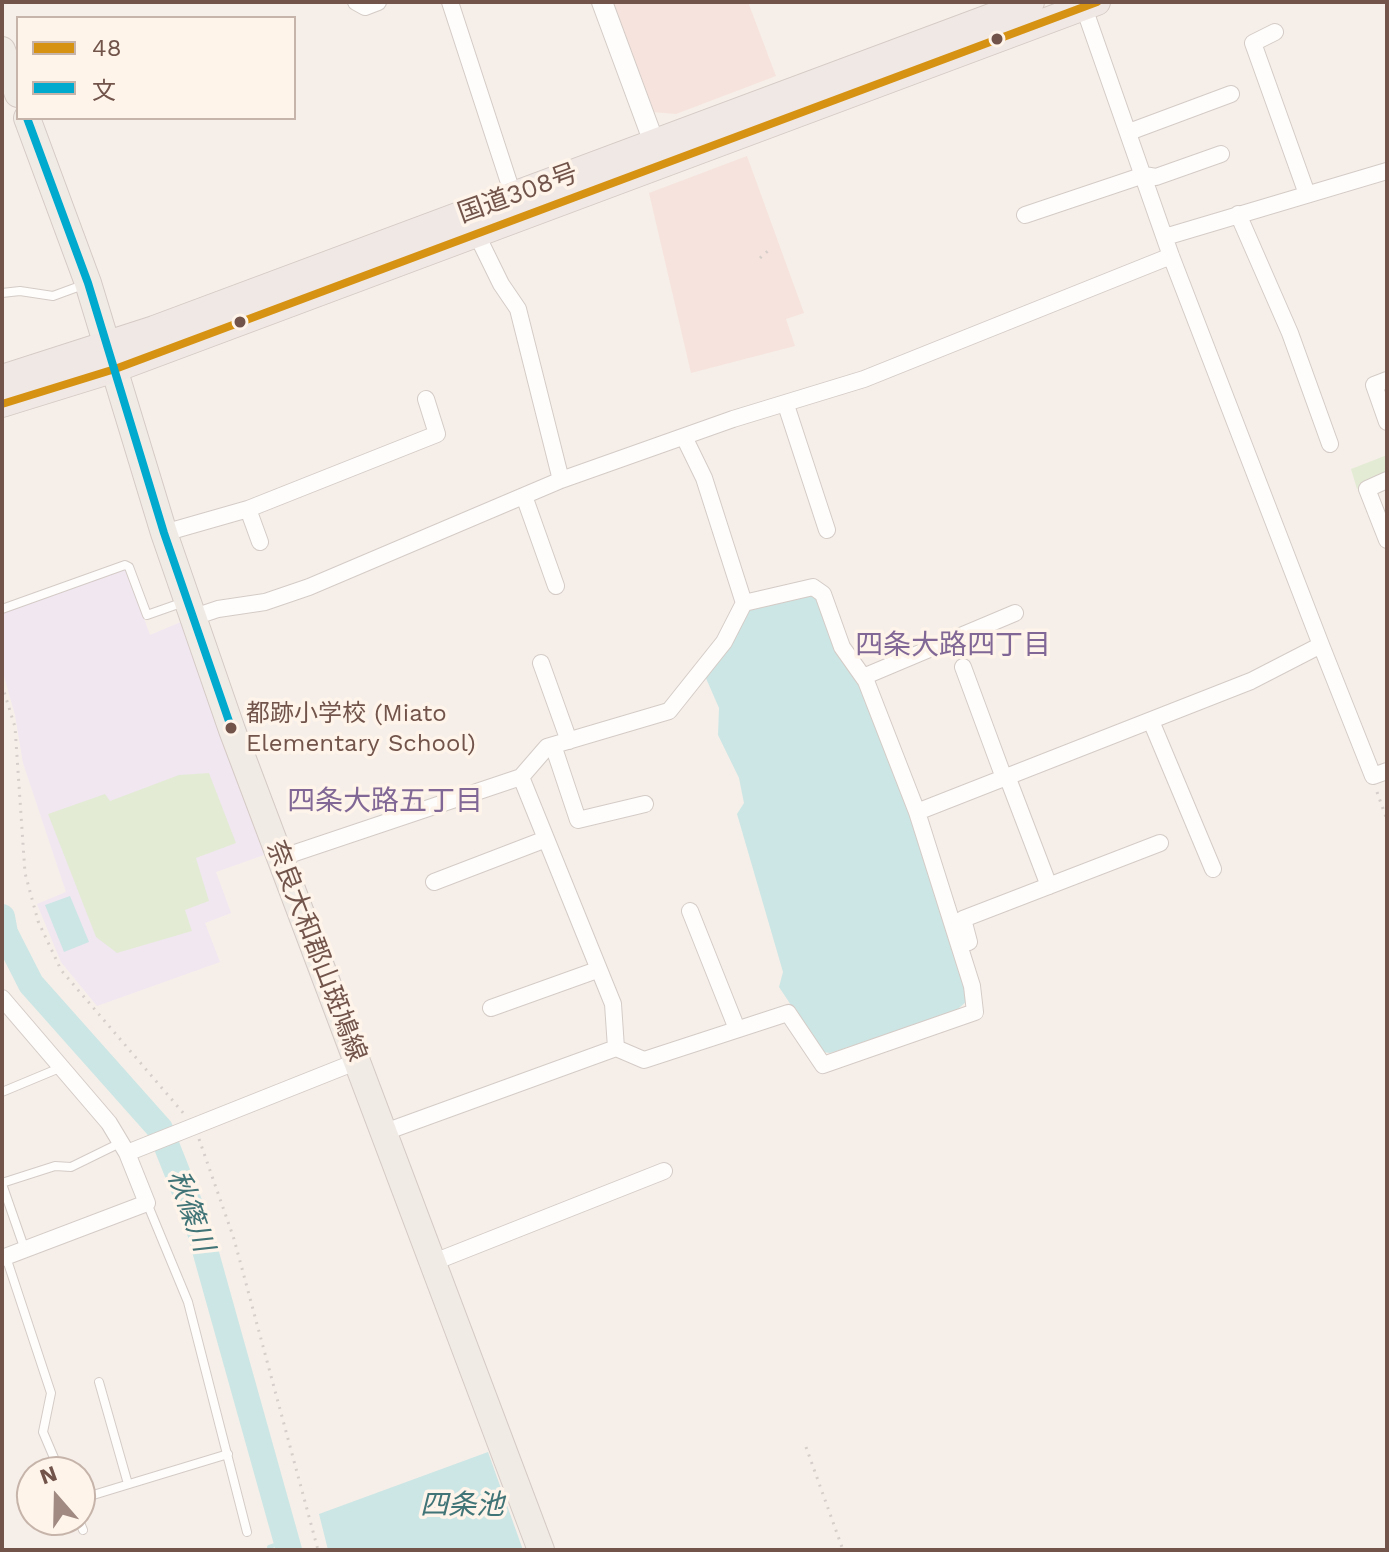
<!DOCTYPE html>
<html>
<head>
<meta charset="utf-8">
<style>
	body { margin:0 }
	#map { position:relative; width:1389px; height:1552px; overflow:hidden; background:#f6efe9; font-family:"Work Sans","Noto Sans JP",sans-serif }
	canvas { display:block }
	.frame { position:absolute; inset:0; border:4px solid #72544b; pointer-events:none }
	.legend { position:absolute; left:16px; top:16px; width:280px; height:104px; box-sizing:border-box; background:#fef4ea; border:2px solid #c6b4aa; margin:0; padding:10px 14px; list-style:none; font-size:24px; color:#72544b }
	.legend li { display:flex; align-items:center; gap:16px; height:40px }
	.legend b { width:40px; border:2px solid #c6b4aa }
	.north { position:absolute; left:16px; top:1456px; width:80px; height:80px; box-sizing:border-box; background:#fef4ea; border:2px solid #c6b4aa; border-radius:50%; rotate:340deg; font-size:22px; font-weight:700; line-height:32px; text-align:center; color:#72544b }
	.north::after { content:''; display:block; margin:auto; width:28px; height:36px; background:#a08a82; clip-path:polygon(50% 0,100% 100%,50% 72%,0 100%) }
</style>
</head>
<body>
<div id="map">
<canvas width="1389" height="1552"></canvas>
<div class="frame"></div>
<ul class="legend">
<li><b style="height:10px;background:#d69213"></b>48</li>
<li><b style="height:10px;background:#00a9ce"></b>文</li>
</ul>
<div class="north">N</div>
</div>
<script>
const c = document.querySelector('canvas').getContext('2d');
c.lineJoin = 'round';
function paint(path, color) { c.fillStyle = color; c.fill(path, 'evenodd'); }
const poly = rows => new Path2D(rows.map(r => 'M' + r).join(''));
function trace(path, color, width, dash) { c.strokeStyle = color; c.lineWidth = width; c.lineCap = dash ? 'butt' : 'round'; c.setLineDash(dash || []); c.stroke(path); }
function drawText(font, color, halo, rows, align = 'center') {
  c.font = font + ' "Work Sans","Noto Sans JP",sans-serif'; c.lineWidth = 7; c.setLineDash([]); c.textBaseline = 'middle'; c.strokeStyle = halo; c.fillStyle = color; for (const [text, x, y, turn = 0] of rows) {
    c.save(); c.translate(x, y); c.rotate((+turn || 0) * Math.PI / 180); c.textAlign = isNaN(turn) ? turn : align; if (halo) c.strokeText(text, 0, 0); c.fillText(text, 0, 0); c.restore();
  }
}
paint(poly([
	[611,2,748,2,776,76,676,114,652,112],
	[747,156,804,313,786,319,795,346,691,373,649,193]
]), '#f6e3dd');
paint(poly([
	[125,567,150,635,181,622,264,855,216,872,231,913,205,923,220,962,97,1006,61,962,37,904,66,892,23,763,15,715,2,669,2,617,6,609]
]), '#f0e7f1');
paint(poly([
	[1387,455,1387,476,1357,489,1351,469],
	[209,773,236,843,196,858,209,901,185,910,192,931,117,953,96,937,48,814,105,794,110,801,179,775]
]), '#e4ebd5');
paint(poly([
	[811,595,818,598,864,686,901,780,962,972,966,1002,952,1014,830,1053,822,1052,779,987,783,972,737,814,744,803,739,778,718,735,719,708,705,676,730,648,750,607],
	[70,896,89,942,64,952,45,905],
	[488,1452,523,1550,328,1550,319,1514]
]), '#cce6e5');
trace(poly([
	[269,1547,287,1541]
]), '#cce6e5', 4);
trace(poly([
	[2,917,5,933,31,984,160,1129,198,1225,289,1550]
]), '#cce6e5', 26);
const service = poly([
	[2,293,20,291,53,296,83,285],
	[2,609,125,565,129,567,147,615,184,602],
	[2,1092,62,1067],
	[2,1183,55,1166,71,1167,120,1143],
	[2,1184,25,1250],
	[147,1203,188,1302,247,1532],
	[6,1257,51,1393,43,1432,60,1472],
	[99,1382,128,1484],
	[80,1499,228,1454],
	[79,1520,83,1530]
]);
const minor = poly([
	[356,2,365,7,378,2],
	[450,2,513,195],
	[1082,2,1171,256,1321,645,1373,776,1387,771],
	[1275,32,1253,43,1307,194],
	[1129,132,1231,94],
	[1238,214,1290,333,1330,444],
	[1025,215,1144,175,1156,177,1221,154],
	[474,229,501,284,518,309,561,480],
	[1165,237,1387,171],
	[1387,380,1374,385,1387,422],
	[786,405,827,530],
	[685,439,704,478,744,603],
	[1387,480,1367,489,1387,540],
	[524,496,556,586],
	[248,509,260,542],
	[164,533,248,509,437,434,426,399],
	[194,617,218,609,265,602,309,587,561,480,733,419,864,379,1171,256],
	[541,663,569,741],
	[963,667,1004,778],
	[863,677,1015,613],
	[1151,721,1213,869],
	[553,745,578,820,645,804],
	[1007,776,1049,886],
	[521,777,613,1004,616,1048],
	[917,812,1251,681,1321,645],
	[280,858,521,777,547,747,669,711,724,642,744,603,813,587,823,594,842,647,866,681,917,812,972,986,975,1012,823,1065,788,1013,644,1060,616,1048,385,1132],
	[434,882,546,839],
	[690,911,737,1029],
	[969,942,963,919,1160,843],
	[2,998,109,1123,127,1153,147,1203,2,1258],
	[491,1008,597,970],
	[127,1153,358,1061],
	[434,1262,664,1171]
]);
const tertiary = poly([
	[602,2,659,156]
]);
const primary = poly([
	[2,50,18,94],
	[27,118,88,283,164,533,232,730,541,1550]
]);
const trunk = poly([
	[2,378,154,329,1031,2],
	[2,404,115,369,1097,2]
]);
trace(service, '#d4cbc6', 10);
trace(minor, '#d4cbc6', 18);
trace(tertiary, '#d4cbc6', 22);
trace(primary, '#d5cac5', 28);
trace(trunk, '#d5cac5', 28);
trace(poly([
	[760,258,769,250],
	[2,685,15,727,25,873,38,921,61,970,185,1115],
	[1377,792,1387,820],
	[199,1139,234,1239,318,1550],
	[806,1447,843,1550]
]), '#d6ceca', 3, [2, 6]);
trace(service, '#fefdfc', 8);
trace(minor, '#fefdfc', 16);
trace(tertiary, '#fefdfc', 20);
trace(primary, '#f1ebe5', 26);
trace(trunk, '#f0e8e4', 26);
trace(poly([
	[2,404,115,369,1097,2]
]), '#d69213', 8);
trace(poly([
	[27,118,88,283,164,533,232,730]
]), '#00a9ce', 8);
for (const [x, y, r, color] of [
	[997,39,7,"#72544b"],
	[240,322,7,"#72544b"],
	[231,728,7,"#72544b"]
]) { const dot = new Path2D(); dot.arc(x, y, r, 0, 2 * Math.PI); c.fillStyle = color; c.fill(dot); trace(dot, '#fef4ea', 3); }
drawText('24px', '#72544b', '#fef4ea', [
	["都跡小学校 (Miato",246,714],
	["Elementary School)",246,744]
], 'left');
drawText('26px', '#72544b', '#fef4ea', [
	["国道308号",518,194,-20],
	["奈良大和郡山斑鳩線",316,951,69]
]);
drawText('28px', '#806795', '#fef4ea', [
	["四条大路四丁目",953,646],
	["四条大路五丁目",385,802]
]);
drawText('italic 28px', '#407476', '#fef4ea', [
	["秋篠川",190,1211,70],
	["四条池",462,1506]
]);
</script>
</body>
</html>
